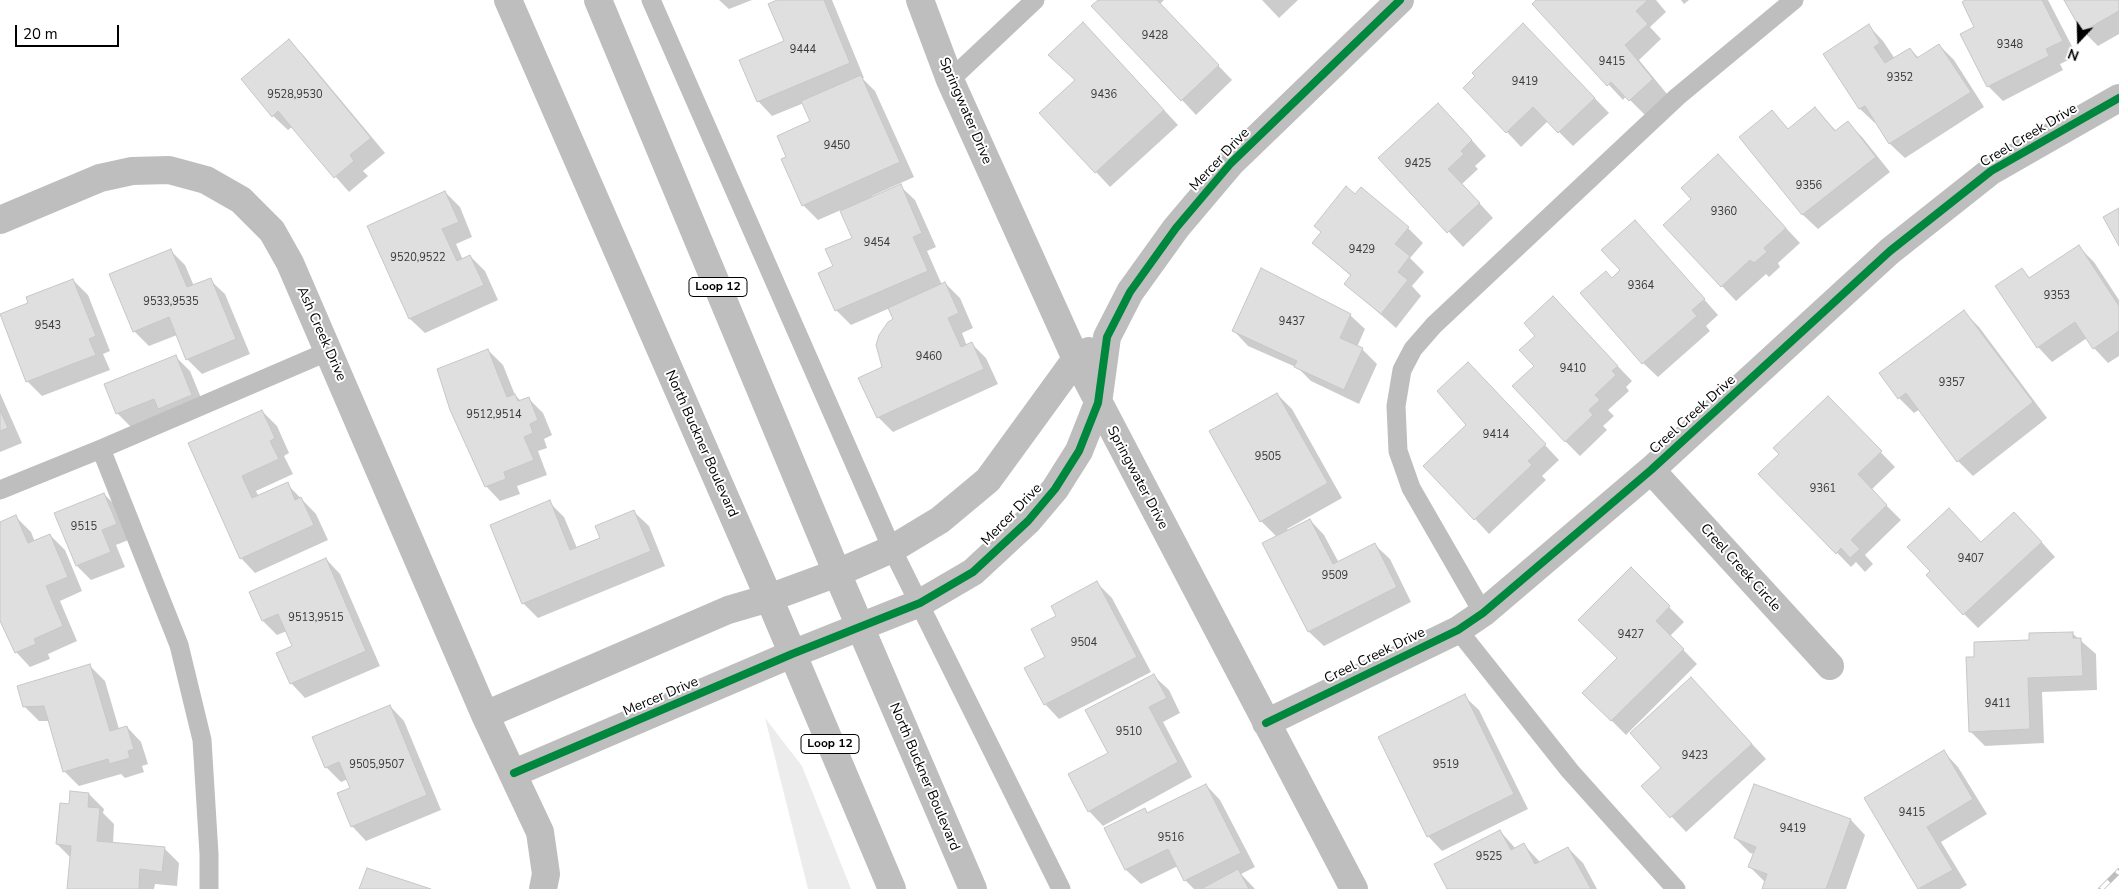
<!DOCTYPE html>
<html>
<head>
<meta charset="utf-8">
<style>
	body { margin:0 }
	#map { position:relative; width:2119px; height:889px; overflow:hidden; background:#fff; font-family:"Nunito Sans",sans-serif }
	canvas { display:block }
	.north { position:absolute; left:2054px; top:15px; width:50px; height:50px; -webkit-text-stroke:4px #fff; paint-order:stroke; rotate:201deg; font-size:14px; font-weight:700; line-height:20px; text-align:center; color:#000 }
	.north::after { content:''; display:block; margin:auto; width:18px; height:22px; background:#000; clip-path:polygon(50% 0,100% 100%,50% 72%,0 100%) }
	.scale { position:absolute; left:15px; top:25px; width:104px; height:22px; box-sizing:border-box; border:2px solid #000; border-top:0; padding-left:6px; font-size:15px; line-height:18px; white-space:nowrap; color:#000; -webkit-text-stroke:4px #fff; paint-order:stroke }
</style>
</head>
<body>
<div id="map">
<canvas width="2119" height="889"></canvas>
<div class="north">N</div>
<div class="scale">20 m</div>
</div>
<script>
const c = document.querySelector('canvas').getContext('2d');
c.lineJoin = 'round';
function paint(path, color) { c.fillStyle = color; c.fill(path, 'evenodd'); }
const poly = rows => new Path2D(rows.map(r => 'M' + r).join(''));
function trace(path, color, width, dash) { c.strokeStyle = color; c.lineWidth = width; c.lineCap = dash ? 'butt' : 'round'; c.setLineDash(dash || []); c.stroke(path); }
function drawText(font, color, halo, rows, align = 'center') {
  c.font = font + ' "Nunito Sans",sans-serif'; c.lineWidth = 4; c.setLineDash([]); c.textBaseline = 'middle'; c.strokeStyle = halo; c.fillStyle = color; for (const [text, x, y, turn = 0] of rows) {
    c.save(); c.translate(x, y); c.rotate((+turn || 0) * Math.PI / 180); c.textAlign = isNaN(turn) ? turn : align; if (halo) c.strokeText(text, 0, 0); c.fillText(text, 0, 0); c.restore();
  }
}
paint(poly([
	[765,718,802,766,851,889,808,889]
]), '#ececec');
paint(poly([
	[719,0,752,0,729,9],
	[781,0,832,0,864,78,862,78,875,91,914,177,872,196,873,198,900,186,915,200,936,247,927,251,942,285,945,283,960,298,973,328,962,333,967,346,972,344,986,358,998,384,893,432,878,417,884,367,895,320,890,308,851,325,836,310,834,267,854,238,841,210,818,220,803,205,788,158,812,121,804,103,772,116,758,101,786,41],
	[1099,0,1164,0,1160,4,1232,80,1196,115,1182,100],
	[1262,0,1298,0,1279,18],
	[1538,0,1656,0,1666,12,1650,27,1661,39,1639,60,1667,94,1645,115,1626,96,1623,100,1534,4],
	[1681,0,1689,0,1684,4],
	[1968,0,2048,0,2077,56,2060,64,2063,70,2003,101,1988,86,1976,27],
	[2065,0,2119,0,2119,34,2098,46,2083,31],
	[1869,26,1883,41,1895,59,1910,49,1919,58,1939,45,1954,60,1984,107,1905,158,1890,144,1876,122,1875,123,1860,109,1825,54],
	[1098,39,1178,125,1110,187,1041,113,1076,81],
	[1538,39,1609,113,1573,146,1548,121,1521,147,1507,132],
	[289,41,304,56,385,153,363,171,368,176,349,192,292,127,288,130,273,116],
	[1815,108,1837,132,1848,123,1862,137,1890,172,1818,229,1803,215,1741,137,1772,112,1789,130],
	[1453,119,1486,156,1475,166,1478,169,1462,184,1493,218,1463,247,1380,158],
	[1733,171,1800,243,1778,263,1780,267,1769,277,1766,274,1736,301,1664,225],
	[1361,189,1408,228,1423,243,1410,258,1424,272,1412,286,1421,296,1396,328,1346,284,1351,276,1314,243],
	[445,192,460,207,472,237,456,244,463,260,470,256,485,271,498,300,425,333,410,319,369,227],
	[1635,221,1718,315,1706,326,1710,331,1658,377,1643,363,1622,270],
	[2079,247,2094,262,2119,300,2119,356,2108,363,2094,348,2087,338,2052,362,2038,347,2021,269,2031,279],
	[170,250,185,265,194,286,210,280,225,294,250,354,202,374,187,359,177,335,149,346,134,331],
	[73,280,88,295,110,351,103,354,110,370,42,396,27,381,30,303],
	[1964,312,1979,327,2047,418,1973,476,1958,461,1920,409,1914,413,1899,398,1880,374],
	[1567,313,1632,381,1626,387,1629,391,1608,410,1614,416,1603,426,1607,430,1580,456,1565,441,1535,366],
	[1350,315,1365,329,1357,347,1362,349,1377,364,1359,404,1311,381,1298,368,1248,346,1234,331],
	[488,350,503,365,515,395,521,401,528,398,543,413,552,435,544,439,547,448,538,451,547,475,517,486,520,494,500,501,486,486],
	[176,357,190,371,206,410,132,428,117,413],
	[1482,378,1559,460,1542,476,1546,480,1489,534,1475,519,1468,425],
	[0,393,22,443,0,452],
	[1277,394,1292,409,1342,498,1287,529,1288,531,1310,520,1324,535,1339,563,1375,545,1390,559,1411,602,1324,646,1309,632,1264,543,1277,537,1261,521],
	[262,411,277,426,289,453,284,456,293,474,256,491,259,497,287,484,316,514,328,540,255,573,241,558,189,444],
	[1842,412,1895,467,1871,490,1901,520,1865,555,1873,564,1865,572,1856,562,1851,567,1760,474],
	[104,494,119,509,131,539,116,545,125,567,91,580,77,566],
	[549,502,564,517,577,548,601,538,634,512,649,526,665,566,538,618,523,603],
	[16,517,31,532,35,542,50,535,65,550,82,591,60,601,77,641,48,654,50,659,30,667,16,652,0,617,0,524],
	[2029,528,2055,557,1978,628,1964,614,1982,544],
	[326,559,340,574,380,666,305,698,291,683,294,647,287,631,277,635,263,621],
	[1631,569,1684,622,1670,636,1697,664,1630,731,1632,733,1691,678,1766,759,1686,832,1643,786,1663,768,1630,731,1626,735,1584,693,1618,658],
	[1097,583,1112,598,1151,672,1059,719,1045,704,1047,657,1058,616],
	[2072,633,2096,654,2097,690,2042,692,2044,743,1985,746,1970,731,2030,641],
	[90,666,105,681,119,729,127,727,141,742,148,764,142,766,144,772,125,778,121,774,79,786,64,771,49,721,39,721,24,706],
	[1154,676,1169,690,1180,713,1163,722,1192,777,1103,826,1089,811,1110,754],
	[1464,696,1479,710,1528,809,1442,851,1428,836],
	[390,706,404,721,441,810,366,841,352,826,352,789,348,779,341,782,326,767],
	[1944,752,1958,767,1987,814,1941,842,1967,885,1960,889,1920,889,1866,799],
	[1206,785,1220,800,1255,867,1241,874,1255,889,1194,889,1185,880,1178,866,1141,884,1126,870,1106,829,1145,810,1149,814],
	[1755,785,1851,820,1865,835,1846,889,1763,889,1765,882,1750,867,1754,854,1750,853,1735,838],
	[89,794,104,809,103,813,114,824,113,844,164,848,179,863,177,886,155,884,154,889,68,889,71,858,57,844,70,805],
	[1500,831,1516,849,1524,845,1540,862,1568,848,1583,863,1597,889,1449,889]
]), '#0003');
const building = poly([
	[777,0,824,0,850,63,757,102,739,60,784,41,768,4,777,0],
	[1098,0,1157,0,1219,65,1181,101,1091,6,1098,0],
	[1536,0,1648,0,1636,11,1648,24,1625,45,1653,79,1629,101,1611,82,1607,86,1532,4,1536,0],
	[1965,0,2042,0,2063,41,2046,49,2049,56,1987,87,1960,34,1974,27,1962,2,1965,0],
	[2064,0,2119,0,2119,11,2082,32,2064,0],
	[1083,22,1164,110,1095,173,1039,113,1075,80,1048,55,1083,22],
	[1523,23,1595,98,1558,133,1533,107,1506,133,1463,88,1475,76,1472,73,1523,23],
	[1869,24,1880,43,1874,47,1885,63,1910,48,1917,58,1939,44,1971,92,1889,144,1865,106,1859,109,1823,54,1869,24],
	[289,39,371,138,350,155,354,161,334,178,278,111,272,117,241,79,289,39],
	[861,75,900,162,802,206,781,159,786,157,777,136,810,121,801,101,861,75],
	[1438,103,1472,140,1461,151,1464,154,1448,169,1480,203,1447,233,1378,158,1438,103],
	[1815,107,1835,131,1848,121,1876,157,1802,215,1739,137,1772,110,1788,129,1815,107],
	[1718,154,1786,228,1764,248,1767,252,1754,263,1750,260,1721,287,1663,225,1691,199,1681,188,1718,154],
	[901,184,922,233,913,237,928,271,835,311,818,273,833,266,825,249,852,238,840,211,901,184],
	[1346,186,1355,194,1361,187,1409,227,1395,244,1410,256,1398,272,1408,280,1381,314,1344,284,1351,275,1312,243,1321,232,1314,226,1346,186],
	[445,191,459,222,442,229,457,261,470,255,484,285,409,319,367,226,445,191],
	[2119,208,2119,246,2103,217,2119,208],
	[1635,220,1705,299,1692,310,1697,316,1642,364,1580,293,1606,271,1612,278,1620,270,1601,250,1635,220],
	[2079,245,2119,306,2119,331,2093,349,2075,322,2037,348,1995,286,2022,268,2029,278,2079,245],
	[171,249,187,287,211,278,236,339,186,360,169,317,133,332,109,274,171,249],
	[1261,268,1351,314,1340,338,1363,348,1344,390,1294,367,1297,361,1232,331,1261,268],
	[73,279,96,336,89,339,96,355,26,382,0,314,28,303,26,297,73,279],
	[945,282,959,313,948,318,961,347,972,342,984,369,877,418,858,378,882,367,876,345,879,335,888,322,893,319,888,308,945,282],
	[1553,296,1618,366,1612,371,1616,375,1595,395,1600,400,1589,410,1593,415,1565,442,1512,386,1534,366,1519,350,1535,336,1524,323,1553,296],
	[1964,310,2033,402,1957,462,1906,393,1898,399,1879,373,1964,310],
	[488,349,507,397,515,394,518,401,529,397,538,420,530,424,533,433,524,437,534,460,504,472,506,479,485,487,450,410,437,369,488,349],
	[176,355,192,395,158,409,154,399,116,414,104,384,176,355],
	[1468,362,1546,444,1528,461,1532,465,1474,520,1423,466,1466,425,1437,391,1468,362],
	[1277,393,1328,483,1260,522,1209,431,1277,393],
	[1828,396,1882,451,1858,474,1887,505,1851,540,1860,549,1850,558,1841,548,1836,554,1758,474,1779,454,1773,448,1828,396],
	[0,410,8,428,0,431,0,410],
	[262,410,275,438,270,441,279,459,242,476,252,498,288,482,295,500,301,497,314,525,240,559,188,443,262,410],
	[104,493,117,524,102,530,111,552,76,566,54,513,104,493],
	[550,500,570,550,600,538,595,526,634,510,651,551,522,604,490,525,550,500],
	[1949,508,1981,542,2014,512,2042,542,1963,615,1926,575,1930,571,1907,547,1949,508],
	[16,515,28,543,50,534,68,577,46,586,63,626,34,639,36,644,15,653,0,621,0,522,16,515],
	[1310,519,1333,564,1375,543,1397,587,1308,632,1262,543,1310,519],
	[326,558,366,651,290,684,276,653,292,646,278,614,262,621,249,592,326,558],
	[1631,567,1670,606,1656,621,1684,649,1611,721,1582,693,1617,658,1578,620,1631,567],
	[1097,581,1137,657,1044,705,1024,668,1045,657,1031,629,1056,616,1051,606,1097,581],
	[2073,632,2073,638,2081,638,2083,676,2028,678,2030,729,1969,732,1966,657,1974,657,1974,642,2029,640,2029,633,2073,632],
	[90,664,110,731,127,726,134,749,128,751,130,758,109,764,108,759,63,772,44,706,23,707,17,686,90,664],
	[1154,674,1167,698,1149,707,1178,762,1088,812,1068,774,1108,753,1085,710,1154,674],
	[1691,677,1752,744,1670,818,1641,786,1661,768,1630,733,1691,677],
	[1465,694,1514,794,1427,837,1378,737,1465,694],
	[390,705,427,795,351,827,337,793,350,788,339,762,325,768,312,737,390,705],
	[1944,750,1973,799,1927,827,1953,870,1918,889,1864,798,1944,750],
	[1206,784,1241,853,1184,881,1168,849,1125,870,1104,828,1145,808,1147,813,1206,784],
	[1754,784,1851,819,1826,889,1762,889,1767,874,1748,867,1756,847,1734,838,1754,784],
	[70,791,89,793,88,807,100,808,97,841,165,847,162,872,140,869,139,889,67,889,71,846,56,844,60,803,69,804,70,791],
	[1500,830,1511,850,1524,843,1535,864,1568,847,1591,889,1447,889,1434,864,1500,830],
	[367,868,431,889,359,889,367,868],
	[1238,869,1249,889,1201,889,1238,869]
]);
paint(building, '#dfdfdf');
trace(building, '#c7c7c7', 1);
trace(poly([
	[651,0,892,549,1061,889],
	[950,80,1035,0],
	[101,449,179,645,202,740,209,854,209,889],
	[0,490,101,449,329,351],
	[1483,613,1411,488,1398,451,1396,406,1402,370,1413,349,1434,325,1677,97,1794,0],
	[1458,630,1570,771,1676,889]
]), '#bebebe', 19);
trace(poly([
	[920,0,950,80,1076,359,1354,889],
	[0,220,100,178,132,171,169,170,206,180,241,200,272,231,290,263,485,715,540,832,546,874,543,889],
	[1651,470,1830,666],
	[485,715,728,610,769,598,837,573,892,549,940,520,988,480,1076,359,1089,351],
	[1266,723,1458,630,1483,613,1651,470,1890,251,1991,171,2119,98],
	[514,773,792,654,920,603,973,572,1028,521,1055,489,1079,451,1098,403,1107,337,1130,292,1176,228,1231,163,1400,0]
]), '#bebebe', 28);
trace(poly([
	[508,0,769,598,892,889],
	[598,0,837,573,973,889]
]), '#bebebe', 28);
const rail = poly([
	[2101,889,2119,871]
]);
trace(rail, '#bebebe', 5.5);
trace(rail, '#fff', 4, [11]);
trace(poly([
	[1266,723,1458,630,1483,613,1651,470,1890,251,1991,171,2119,98],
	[514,773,792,654,920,603,973,572,1028,521,1055,489,1079,451,1098,403,1107,337,1130,292,1176,228,1231,163,1400,0]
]), '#00873e', 8);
drawText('11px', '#383838', null, [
	["9428",1155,36],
	["9348",2010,45],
	["9444",803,50],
	["9415",1612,62],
	["9352",1900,78],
	["9419",1525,82],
	["9528,9530",295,95],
	["9436",1104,95],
	["9450",837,146],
	["9425",1418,164],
	["9356",1809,186],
	["9360",1724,212],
	["9454",877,243],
	["9429",1362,250],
	["9520,9522",418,258],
	["9364",1641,286],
	["9353",2057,296],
	["9533,9535",171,302],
	["9437",1292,322],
	["9543",48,326],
	["9460",929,357],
	["9410",1573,369],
	["9357",1952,383],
	["9512,9514",494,415],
	["9414",1496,435],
	["9505",1268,457],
	["9361",1823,489],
	["9515",84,527],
	["9407",1971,559],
	["9509",1335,576],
	["9513,9515",316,618],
	["9427",1631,635],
	["9504",1084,643],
	["9411",1998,704],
	["9510",1129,732],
	["9423",1695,756],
	["9505,9507",377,765],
	["9519",1446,765],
	["9415",1912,813],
	["9419",1793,829],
	["9516",1171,838],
	["9525",1489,857]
]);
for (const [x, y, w] of [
	[718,287,58],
	[830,744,58]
]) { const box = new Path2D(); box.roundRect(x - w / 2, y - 9.5, w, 19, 4); c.fillStyle = '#fff'; c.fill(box); trace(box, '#000', 1); }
drawText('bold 12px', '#000', null, [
	["Loop 12",718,287],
	["Loop 12",830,744]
]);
drawText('14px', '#000', '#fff', [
	["Springwater Drive",965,111,67],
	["Creel Creek Drive",2029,136,-31],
	["Mercer Drive",1220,160,-47],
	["Ash Creek Drive",321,334,66],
	["Creel Creek Drive",1693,415,-42],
	["North Buckner Boulevard",701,444,66],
	["Springwater Drive",1137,478,62],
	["Mercer Drive",1012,515,-46],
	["Creel Creek Circle",1740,568,48],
	["Creel Creek Drive",1375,656,-26],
	["Mercer Drive",661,697,-23],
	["North Buckner Boulevard",924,777,67]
]);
</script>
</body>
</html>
